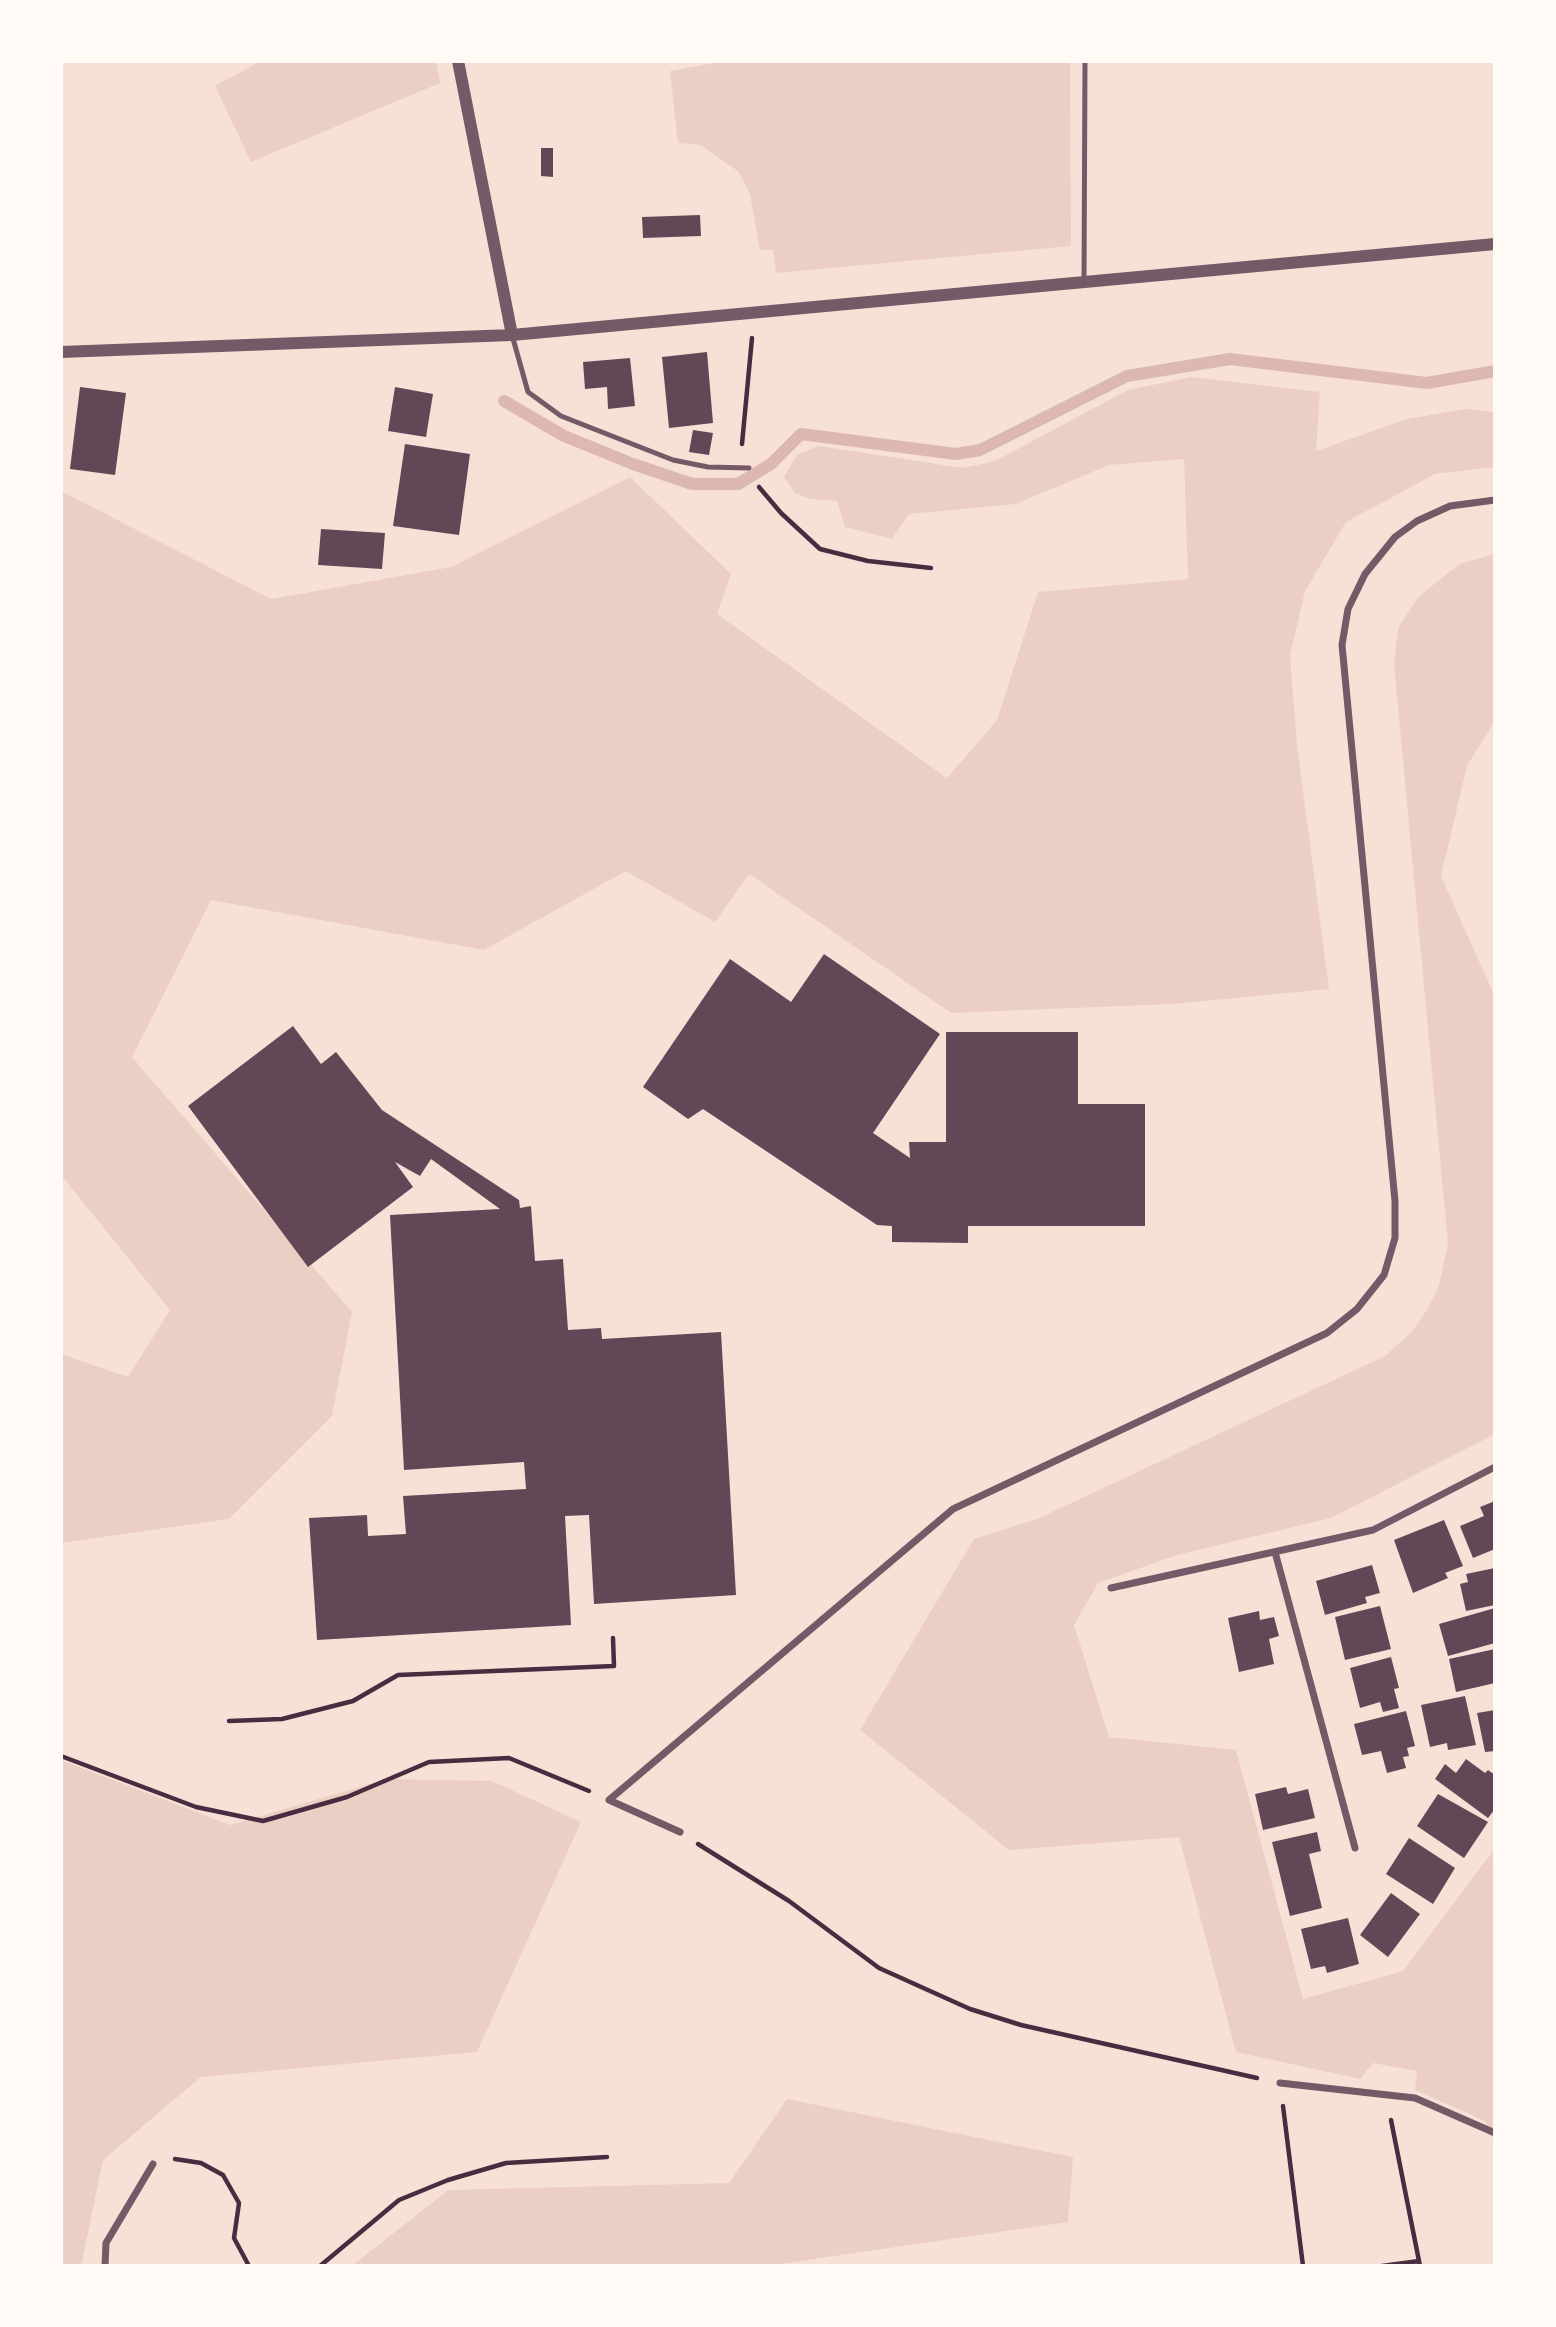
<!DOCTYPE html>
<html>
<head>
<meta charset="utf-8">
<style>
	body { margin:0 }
	#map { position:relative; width:1556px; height:2327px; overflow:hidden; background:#f7e1d7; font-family:Arial,sans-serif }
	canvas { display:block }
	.frame { position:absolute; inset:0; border:63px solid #fffaf5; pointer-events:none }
</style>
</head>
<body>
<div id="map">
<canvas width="1556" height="2327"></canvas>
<div class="frame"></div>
</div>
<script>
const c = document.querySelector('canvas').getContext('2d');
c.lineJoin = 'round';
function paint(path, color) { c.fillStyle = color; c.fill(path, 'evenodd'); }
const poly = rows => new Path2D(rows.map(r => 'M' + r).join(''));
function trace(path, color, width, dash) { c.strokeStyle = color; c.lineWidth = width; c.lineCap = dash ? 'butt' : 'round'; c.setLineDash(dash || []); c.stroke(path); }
paint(poly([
	[261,61,436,61,440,83,251,162,215,86],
	[726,61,1070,61,1071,246,776,273,773,250,760,250,750,195,739,172,700,145,678,143,670,71],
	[1191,377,1320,392,1316,451,1407,419,1465,409,1495,412,1495,467,1435,474,1346,522,1305,591,1290,656,1297,745,1329,989,1173,1004,951,1013,749,874,715,922,626,871,484,950,211,900,132,1057,352,1312,332,1416,229,1519,61,1543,61,1354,128,1377,170,1310,61,1175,61,491,271,599,451,567,630,477,731,574,717,614,947,778,997,720,1038,592,1188,579,1184,459,1109,465,1016,504,909,514,892,539,845,527,837,501,810,499,795,493,784,477,797,455,819,446,963,468,995,461,1128,390],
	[1495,554,1495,721,1467,766,1441,876,1495,997,1495,1434,1331,1518,1177,1555,1098,1583,1074,1625,1109,1737,1236,1750,1303,1999,1403,1971,1495,1848,1495,2143,1485,2121,1415,2090,1417,2071,1373,2063,1360,2079,1236,2052,1179,1837,1009,1850,860,1730,974,1539,1037,1519,1385,1356,1412,1332,1426,1311,1438,1289,1448,1244,1394,664,1398,628,1419,596,1460,564],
	[61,1760,230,1825,387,1779,492,1781,581,1822,477,2052,201,2077,103,2160,81,2266,61,2266],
	[787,2099,1073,2157,1068,2222,766,2266,352,2266,448,2190,729,2183]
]), '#ebcfc5');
trace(poly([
	[504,401,564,436,633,464,692,484,738,484,771,464,801,434,956,454,980,450,1127,376,1230,359,1427,383,1495,371]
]), '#dcb8b0', 12);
paint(poly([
	[541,148,553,148,553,177,541,176],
	[700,215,701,236,643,238,642,217],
	[707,352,713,423,669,428,662,357],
	[630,358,635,406,608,409,607,387,585,389,583,362],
	[80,387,126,393,115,475,70,469],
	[395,387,433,394,426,437,388,431],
	[693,430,713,433,709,455,689,452],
	[405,444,470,454,459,535,393,526],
	[321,529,385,533,382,569,318,565],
	[824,954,940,1034,873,1133,910,1158,909,1142,946,1142,946,1032,1078,1032,1078,1104,1145,1104,1145,1226,968,1226,968,1243,892,1242,892,1226,877,1225,703,1109,688,1119,643,1087,730,959,791,1002],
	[293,1026,321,1064,336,1052,382,1110,519,1200,520,1208,531,1206,535,1261,563,1259,568,1330,601,1328,602,1339,721,1332,736,1595,594,1604,589,1515,565,1516,571,1625,317,1640,309,1518,367,1515,368,1536,406,1534,403,1496,526,1489,524,1462,404,1470,390,1215,500,1209,431,1159,420,1176,395,1162,413,1187,308,1267,188,1106],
	[1495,1501,1495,1549,1473,1558,1460,1526,1484,1516,1480,1507],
	[1444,1520,1463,1566,1445,1573,1448,1578,1413,1593,1394,1540],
	[1372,1565,1380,1593,1365,1597,1367,1603,1325,1615,1316,1581],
	[1495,1568,1495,1605,1466,1611,1460,1584,1468,1582,1466,1574],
	[1380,1606,1391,1649,1345,1660,1335,1617],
	[1495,1608,1495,1643,1448,1656,1439,1624],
	[1259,1611,1260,1620,1274,1617,1279,1636,1269,1639,1274,1664,1239,1672,1228,1618],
	[1495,1649,1495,1683,1456,1692,1449,1659],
	[1391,1657,1399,1688,1394,1689,1399,1708,1383,1712,1380,1702,1360,1708,1350,1668],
	[1465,1696,1476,1745,1448,1750,1447,1743,1430,1747,1421,1705],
	[1495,1710,1495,1751,1485,1752,1477,1713],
	[1406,1711,1415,1746,1407,1748,1409,1756,1403,1757,1406,1768,1387,1773,1381,1751,1362,1755,1354,1724],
	[1466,1759,1485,1773,1488,1770,1495,1775,1495,1809,1488,1818,1435,1779,1445,1764,1456,1773],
	[1286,1787,1288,1794,1308,1789,1315,1818,1263,1830,1255,1794],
	[1438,1794,1488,1822,1464,1858,1417,1826],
	[1317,1832,1321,1851,1309,1854,1322,1908,1290,1916,1272,1842],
	[1409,1838,1455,1868,1433,1904,1386,1874],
	[1391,1893,1420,1914,1388,1957,1360,1935],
	[1348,1918,1359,1964,1327,1973,1325,1966,1311,1969,1301,1929]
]), '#644757');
trace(poly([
	[742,444,752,338],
	[759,487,781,513,820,549,868,561,931,568],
	[229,1721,282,1719,353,1701,398,1675,614,1666,613,1638],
	[61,1756,196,1807,263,1821,347,1797,429,1762,509,1758,589,1791],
	[698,1844,789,1901,879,1968,970,2009,1021,2025,1257,2078],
	[1283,2106,1303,2266],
	[1391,2120,1420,2266],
	[175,2159,201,2163,223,2175,239,2203,234,2238,249,2266],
	[320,2266,399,2200,448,2180,506,2163,607,2157],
	[1382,2266,1419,2261]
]), '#4a2c40', 4.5);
trace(poly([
	[1084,282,1085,61],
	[512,335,528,392,561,416,673,460,708,467,749,468]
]), '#755966', 5);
trace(poly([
	[1275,1552,1355,1848],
	[1111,1588,1373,1530,1495,1467],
	[680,1832,609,1800,953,1509,1327,1333,1357,1309,1384,1275,1395,1238,1395,1201,1342,645,1348,609,1365,574,1395,537,1417,521,1450,506,1495,500],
	[1280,2083,1415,2098,1495,2133],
	[105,2266,106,2243,153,2164]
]), '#755966', 7);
trace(poly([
	[458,61,512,335],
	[61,352,512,335,1495,244]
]), '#755966', 12);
</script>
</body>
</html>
